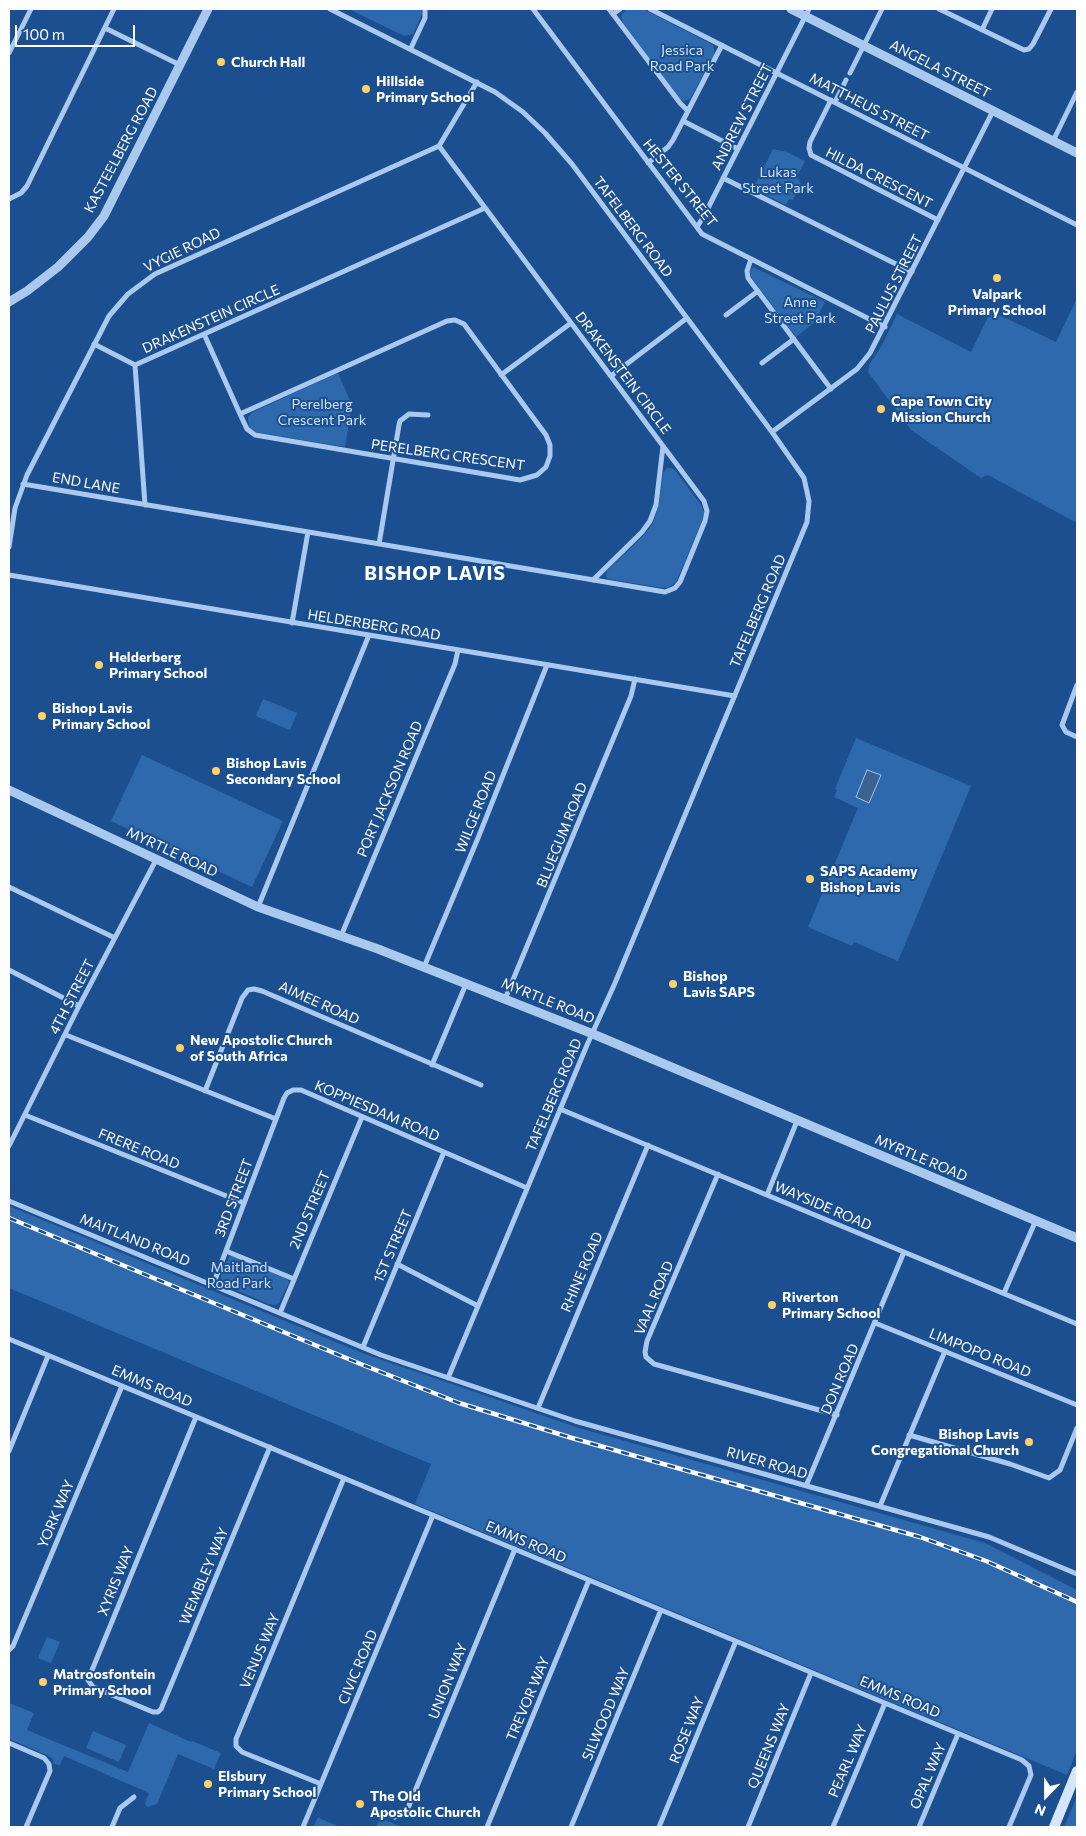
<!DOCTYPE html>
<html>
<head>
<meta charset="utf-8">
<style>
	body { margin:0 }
	#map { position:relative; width:1086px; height:1836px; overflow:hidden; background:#1b4f8f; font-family:Commissioner,sans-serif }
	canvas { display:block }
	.frame { position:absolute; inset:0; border:10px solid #fff; pointer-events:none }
	.north { position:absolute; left:1021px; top:1771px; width:50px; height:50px; -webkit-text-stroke:4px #1b4f8f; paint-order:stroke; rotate:202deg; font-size:14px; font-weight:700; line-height:20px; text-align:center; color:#fff }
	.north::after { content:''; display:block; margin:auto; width:18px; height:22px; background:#fff; clip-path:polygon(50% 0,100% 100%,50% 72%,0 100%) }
	.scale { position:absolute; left:15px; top:25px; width:120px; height:22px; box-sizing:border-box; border:2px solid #fff; border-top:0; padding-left:6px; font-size:15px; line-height:18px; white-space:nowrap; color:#fff; -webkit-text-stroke:4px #1b4f8f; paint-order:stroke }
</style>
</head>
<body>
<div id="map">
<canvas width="1086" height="1836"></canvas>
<div class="frame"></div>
<div class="north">N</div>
<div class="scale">100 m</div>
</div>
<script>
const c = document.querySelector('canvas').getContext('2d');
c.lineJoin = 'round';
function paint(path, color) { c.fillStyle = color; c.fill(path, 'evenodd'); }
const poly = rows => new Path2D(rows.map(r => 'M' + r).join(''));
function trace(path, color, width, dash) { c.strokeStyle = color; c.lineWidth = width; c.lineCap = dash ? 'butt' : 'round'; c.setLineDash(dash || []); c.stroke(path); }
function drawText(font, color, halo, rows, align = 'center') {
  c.font = font + ' Commissioner,sans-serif'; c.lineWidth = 4; c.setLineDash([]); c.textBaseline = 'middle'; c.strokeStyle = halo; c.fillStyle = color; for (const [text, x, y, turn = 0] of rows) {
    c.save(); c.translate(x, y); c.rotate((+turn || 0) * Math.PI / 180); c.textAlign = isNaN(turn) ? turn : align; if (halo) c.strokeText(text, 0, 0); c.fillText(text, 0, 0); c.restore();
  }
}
paint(poly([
	[349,9,421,9,422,14,413,34,404,36],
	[626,9,643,9,713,45,714,49,714,55,690,99,683,101,679,98,623,23,621,16],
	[773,149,787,152,805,161,797,176,801,184,793,200,789,199,786,205,753,189],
	[753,267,825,302,815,322,796,337,751,277,750,271],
	[1077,298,1077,523,988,475,981,478,911,430,868,372,869,365,882,345,897,314,971,352,989,315,993,312,1056,342],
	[338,373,352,405,345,447,255,432,249,427,248,417,253,412],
	[667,468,671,468,675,470,701,505,704,512,702,521,676,582,669,587,663,588,608,579,606,576,607,571,643,536,652,525,659,505,663,473],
	[263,699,297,713,290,730,256,716],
	[856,738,971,786,898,961,854,942,852,946,808,927,858,808,834,797,837,790,835,789],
	[142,755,283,821,252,887,111,821],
	[9,1206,362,1353,579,1428,985,1543,1077,1590,1077,1750,1067,1775,415,1504,431,1464,9,1288],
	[230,1255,287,1279,289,1282,279,1303,274,1305,269,1304,224,1285,221,1281,221,1276],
	[47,1637,60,1642,51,1663,38,1658],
	[9,1703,34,1713,27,1730,128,1772,149,1723,191,1742,192,1741,221,1753,214,1769,178,1754,157,1804,147,1807,145,1804,149,1793,64,1756,60,1765,54,1764,53,1759,47,1755,9,1739],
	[93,1731,126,1745,119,1762,86,1748],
	[1077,1796,1077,1827,1064,1827],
	[318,1817,321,1819,341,1827,313,1827],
	[380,1818,402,1827,376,1827]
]), '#2e69ad');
const water = poly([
	[867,770,881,775,869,803,856,797,867,770]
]);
paint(water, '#3c6290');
trace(water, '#9cc4f0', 1);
trace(poly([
	[330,9,495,92,523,112,545,133,572,164,772,432,804,478,809,501,807,522,615,983,587,1045,448,1378],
	[533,9,702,234,885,327],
	[609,9,680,103,688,111],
	[650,9,1077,225],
	[939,9,1024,50,1029,49,1033,44,1051,9],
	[613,14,620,9],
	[105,28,180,65],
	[982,30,992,9],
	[411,48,425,18,425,9],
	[9,53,31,9],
	[850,73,882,9],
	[831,100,810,142,809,148,811,155,938,220],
	[835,102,846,80],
	[683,121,738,149],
	[1053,141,1077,92],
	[439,146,663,446,656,505,650,521,642,532,593,580],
	[648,163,668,147,673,140,722,45],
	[723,178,912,272],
	[9,199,21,193,27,186,114,9],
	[697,227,704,216,809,9],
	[751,259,747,271,748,278,831,389],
	[726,315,758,291],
	[204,334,240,414,247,429,255,435,520,480,537,475,546,467,550,456,550,445,546,435,464,324,455,320,447,321,240,414],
	[94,344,135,365],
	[762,363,794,339],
	[135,365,485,208],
	[135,365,145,505],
	[501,375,571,323],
	[611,376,687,318],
	[772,432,857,369,870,353,993,111],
	[23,484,665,592,675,588,680,582,705,521,707,511,704,501,663,446],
	[379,544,399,425,400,421,409,414,428,415],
	[9,547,15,508,27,475,109,316,128,294,155,274,439,146,477,82],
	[9,575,735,696],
	[292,623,308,532],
	[1077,685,1062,725,1066,732,1077,737],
	[9,887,115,938],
	[258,907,369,635],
	[341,936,455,664,458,650],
	[424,967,478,838,547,665],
	[9,970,79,1006],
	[505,999,631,696,635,679],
	[66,1035,276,1119],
	[432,1065,466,984],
	[205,1091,242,998,248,990,254,989,262,991,481,1085],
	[560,1109,1077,1324],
	[25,1115,244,1203],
	[9,1146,79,1006,156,860],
	[718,1174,647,1341,645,1352,646,1357,654,1364,837,1415],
	[767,1195,797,1121],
	[9,1201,381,1355,575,1421,989,1537,1077,1574],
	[226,1251,294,1279],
	[397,1264,478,1306],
	[213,1285,284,1098,287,1093,293,1090,301,1090,527,1188],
	[1004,1293,1036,1220],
	[280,1313,362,1117],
	[875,1323,1077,1405],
	[9,1339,1022,1760,1029,1766,1031,1775,1009,1827],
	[363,1347,444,1152],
	[538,1408,648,1145],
	[196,1417,88,1680,93,1687,153,1712,158,1712,161,1709,270,1447],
	[909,1435,1010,1464,1049,1478,1060,1470,1077,1428],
	[9,1451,48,1356],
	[806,1486,904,1252],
	[880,1506,945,1351],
	[9,1650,13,1646,122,1386],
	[9,1743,44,1758,49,1764,50,1771,26,1827],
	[321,1784,242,1752,236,1746,236,1739,344,1478],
	[395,1817,408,1808,515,1549],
	[112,1827,120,1808,134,1797],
	[303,1827,433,1515],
	[487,1827,589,1580],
	[571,1827,661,1610],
	[659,1827,736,1641],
	[748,1827,811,1673],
	[833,1827,885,1703],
	[919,1827,958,1734]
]), '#a9c9ee', 5);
trace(poly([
	[791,9,1077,153],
	[9,302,27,291,58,267,88,237,104,216,208,9],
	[9,790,258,907,378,949,593,1034,1077,1238]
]), '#a9c9ee', 9);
trace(poly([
	[1054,1827,1077,1771]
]), '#d6e6fa', 10);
const rail = poly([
	[9,1218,363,1365,459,1403,572,1438,920,1537,986,1561,1077,1602]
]);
trace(rail, '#fff', 4.5);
trace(rail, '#1b4f8f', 2.5, [8]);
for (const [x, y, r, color] of [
	[221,62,5,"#ffd166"],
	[366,89,5,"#ffd166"],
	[997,278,5,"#ffd166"],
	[881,409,5,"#ffd166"],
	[99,665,5,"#ffd166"],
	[42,716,5,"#ffd166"],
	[216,771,5,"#ffd166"],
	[810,879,5,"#ffd166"],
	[673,984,5,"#ffd166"],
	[180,1048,5,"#ffd166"],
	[772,1305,5,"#ffd166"],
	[1029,1442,5,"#ffd166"],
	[43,1682,5,"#ffd166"],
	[208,1784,5,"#ffd166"],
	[360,1804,5,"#ffd166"]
]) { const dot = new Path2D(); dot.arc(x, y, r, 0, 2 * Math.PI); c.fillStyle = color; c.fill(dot); trace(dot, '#1b4f8f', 2); }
drawText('14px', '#cfe3fa', '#1b4f8f', [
	["Jessica",682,50],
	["Road Park",682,66],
	["Lukas",778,172],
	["Street Park",778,188],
	["Anne",800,302],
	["Street Park",800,318],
	["Perelberg",322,404],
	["Crescent Park",322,420],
	["Maitland",239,1267],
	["Road Park",239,1283]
]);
drawText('bold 14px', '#fff', '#1b4f8f', [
	["Church Hall",231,62],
	["Hillside",376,81],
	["Primary School",376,97],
	["Valpark",997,294,"center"],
	["Primary School",997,310,"center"],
	["Cape Town City",891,401],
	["Mission Church",891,417],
	["Helderberg",109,657],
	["Primary School",109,673],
	["Bishop Lavis",52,708],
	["Primary School",52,724],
	["Bishop Lavis",226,763],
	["Secondary School",226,779],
	["SAPS Academy",820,871],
	["Bishop Lavis",820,887],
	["Bishop",683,976],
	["Lavis SAPS",683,992],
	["New Apostolic Church",190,1040],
	["of South Africa",190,1056],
	["Riverton",782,1297],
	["Primary School",782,1313],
	["Bishop Lavis",1019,1434,"right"],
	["Congregational Church",1019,1450,"right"],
	["Matroosfontein",53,1674],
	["Primary School",53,1690],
	["Elsbury",218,1776],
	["Primary School",218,1792],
	["The Old",370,1796],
	["Apostolic Church",370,1812]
], 'left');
drawText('14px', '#fff', '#1b4f8f', [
	["ANGELA STREET",940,69,27],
	["MATTHEUS STREET",869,107,27],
	["ANDREW STREET",742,117,-63],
	["KASTEELBERG ROAD",121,150,-62],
	["HILDA CRESCENT",879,178,27],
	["HESTER STREET",680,183,51],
	["TAFELBERG ROAD",633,227,53],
	["VYGIE ROAD",182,250,-26],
	["PAULUS STREET",894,284,-63],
	["DRAKENSTEIN CIRCLE",211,319,-24],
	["DRAKENSTEIN CIRCLE",623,373,53],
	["PERELBERG CRESCENT",448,455,8],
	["END LANE",86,483,10],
	["TAFELBERG ROAD",758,611,-67],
	["HELDERBERG ROAD",374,625,9],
	["PORT JACKSON ROAD",390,789,-67],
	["WILGE ROAD",476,812,-68],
	["BLUEGUM ROAD",562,835,-68],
	["MYRTLE ROAD",172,852,25],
	["4TH STREET",72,997,-63],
	["MYRTLE ROAD",548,1001,22],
	["AIMEE ROAD",319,1003,24],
	["TAFELBERG ROAD",554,1095,-67],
	["KOPPIESDAM ROAD",377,1111,23],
	["FRERE ROAD",139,1149,22],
	["MYRTLE ROAD",921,1158,23],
	["3RD STREET",234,1198,-69],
	["WAYSIDE ROAD",823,1206,23],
	["2ND STREET",310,1210,-67],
	["MAITLAND ROAD",135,1240,22],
	["1ST STREET",393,1246,-67],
	["RHINE ROAD",582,1272,-67],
	["VAAL ROAD",654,1298,-67],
	["LIMPOPO ROAD",980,1353,22],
	["DON ROAD",840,1379,-67],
	["EMMS ROAD",152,1386,23],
	["RIVER ROAD",767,1463,16],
	["YORK WAY",56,1514,-67],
	["EMMS ROAD",526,1542,23],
	["WEMBLEY WAY",204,1576,-67],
	["XYRIS WAY",116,1581,-68],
	["VENUS WAY",260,1651,-67],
	["CIVIC ROAD",358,1667,-67],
	["UNION WAY",448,1681,-68],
	["EMMS ROAD",900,1697,23],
	["TREVOR WAY",528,1699,-67],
	["SILWOOD WAY",606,1714,-67],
	["ROSE WAY",687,1730,-68],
	["QUEENS WAY",769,1746,-68],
	["PEARL WAY",848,1761,-67],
	["OPAL WAY",928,1776,-67]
]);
c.letterSpacing = '1px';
drawText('bold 19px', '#fff', '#1b4f8f', [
	["BISHOP LAVIS",435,574]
]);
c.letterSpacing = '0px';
</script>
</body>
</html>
